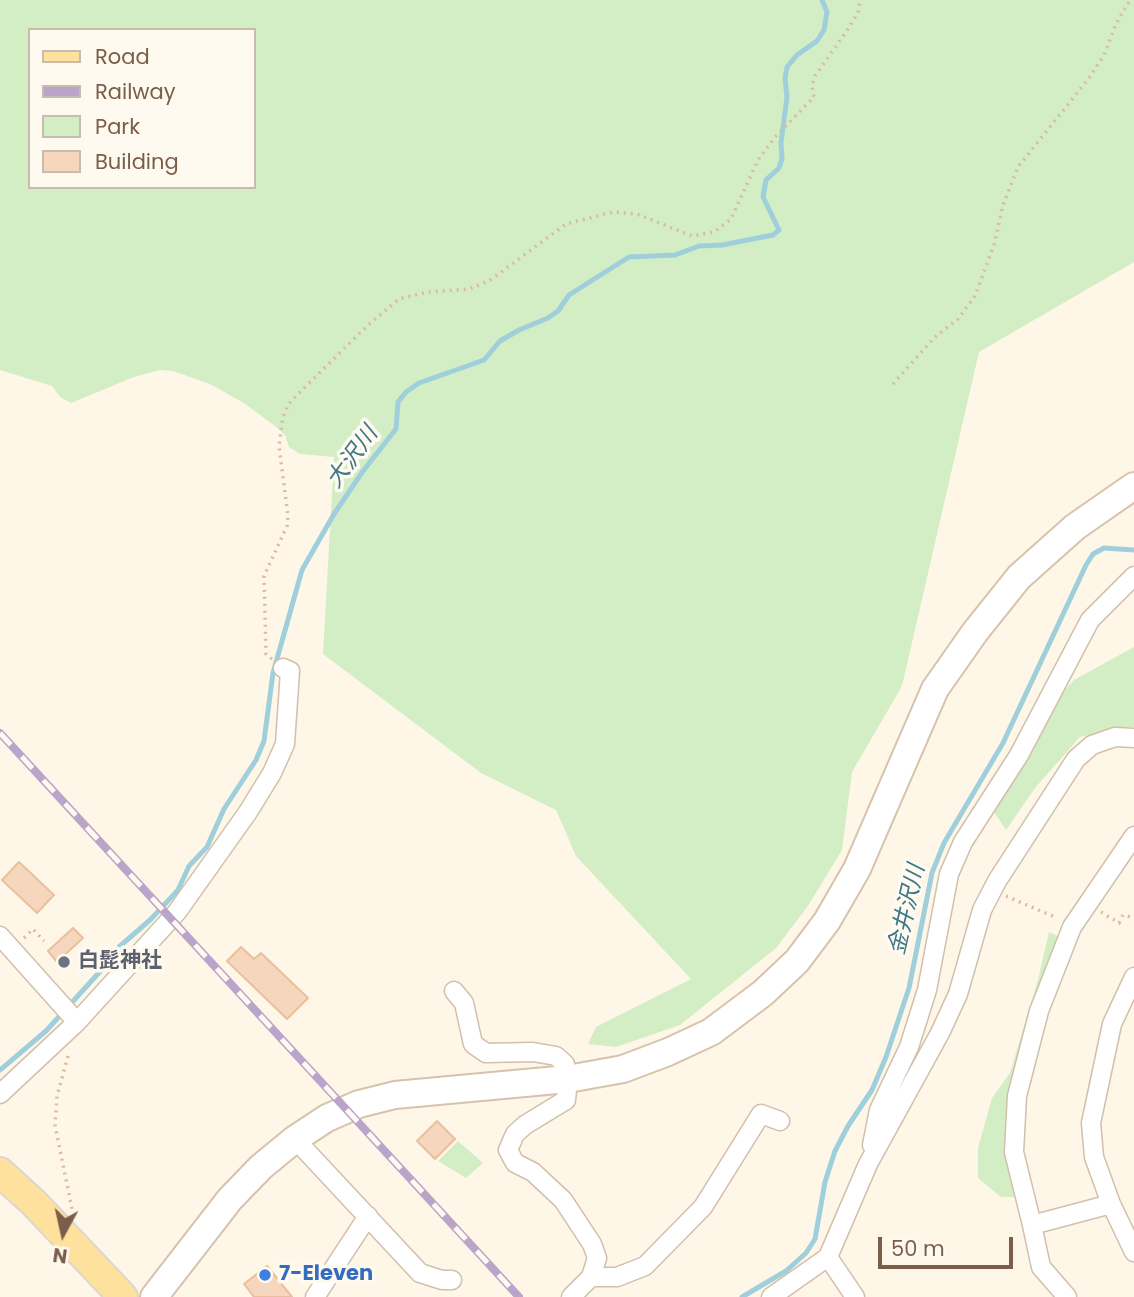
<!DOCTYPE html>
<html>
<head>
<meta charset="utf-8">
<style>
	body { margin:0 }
	#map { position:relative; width:1134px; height:1297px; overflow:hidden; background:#fef7e8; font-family:Poppins,sans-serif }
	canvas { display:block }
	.legend { position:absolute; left:28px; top:28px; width:228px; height:161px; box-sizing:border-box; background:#fffaf0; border:2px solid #cabcad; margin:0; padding:9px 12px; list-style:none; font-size:21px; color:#7b5e49 }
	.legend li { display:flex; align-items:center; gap:14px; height:35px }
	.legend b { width:35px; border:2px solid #cabcad }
	.north { position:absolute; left:28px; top:1199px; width:70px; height:70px; -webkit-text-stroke:5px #fffaf0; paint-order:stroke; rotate:188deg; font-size:19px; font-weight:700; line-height:28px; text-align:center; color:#7b5e49 }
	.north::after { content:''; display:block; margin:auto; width:24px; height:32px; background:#7b5e49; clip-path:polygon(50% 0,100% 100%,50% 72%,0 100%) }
	.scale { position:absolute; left:878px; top:1237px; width:135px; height:32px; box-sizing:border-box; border:4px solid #7b5e49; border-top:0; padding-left:9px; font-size:21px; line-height:24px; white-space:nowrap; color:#7b5e49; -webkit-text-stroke:5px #fffaf0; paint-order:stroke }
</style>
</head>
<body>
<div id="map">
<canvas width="1134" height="1297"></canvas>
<ul class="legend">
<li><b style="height:9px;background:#ffe19e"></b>Road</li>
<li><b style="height:9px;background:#bba4ca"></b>Railway</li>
<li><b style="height:19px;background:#d3edc5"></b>Park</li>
<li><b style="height:19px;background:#f6d7be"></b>Building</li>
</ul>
<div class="north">N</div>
<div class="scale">50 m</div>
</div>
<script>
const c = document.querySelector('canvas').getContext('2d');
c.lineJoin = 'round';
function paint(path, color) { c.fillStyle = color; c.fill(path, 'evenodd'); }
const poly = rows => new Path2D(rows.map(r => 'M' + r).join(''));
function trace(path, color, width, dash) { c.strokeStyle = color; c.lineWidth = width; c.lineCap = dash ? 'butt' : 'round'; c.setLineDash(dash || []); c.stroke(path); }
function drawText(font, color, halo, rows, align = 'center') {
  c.font = font + ' Poppins,"Noto Sans JP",sans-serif'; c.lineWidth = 7; c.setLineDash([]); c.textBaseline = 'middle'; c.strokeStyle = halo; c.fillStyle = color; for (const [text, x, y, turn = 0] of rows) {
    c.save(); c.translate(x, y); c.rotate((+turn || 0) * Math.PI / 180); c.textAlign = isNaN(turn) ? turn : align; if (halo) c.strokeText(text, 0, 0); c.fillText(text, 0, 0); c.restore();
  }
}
paint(poly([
	[0,0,1134,0,1134,262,979,352,902,686,852,772,842,850,808,906,776,948,680,1025,616,1047,588,1044,596,1027,691,979,576,856,556,810,481,773,323,654,334,457,300,454,289,447,285,435,275,426,244,403,210,384,173,371,160,370,134,377,71,403,60,397,52,386,0,370],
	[30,30,254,30,254,187,30,187],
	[1134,647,1134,727,1126,727,1080,737,1035,788,1006,830,988,803,1032,725,1074,680],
	[1049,932,1060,937,1039,987,1020,1056,1005,1134,1007,1156,1017,1197,1001,1197,978,1178,978,1148,992,1098,1010,1073,1038,980],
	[458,1141,483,1163,466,1178,438,1161]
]), '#d3edc5');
trace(poly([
	[0,1070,46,1031,105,966,119,947,150,920,178,890,189,866,207,847,224,809,256,760,264,741,273,673,302,570,334,514,363,471,396,429,398,402,406,392,419,383,484,360,500,341,519,330,548,318,558,311,569,295,629,257,675,255,699,246,722,245,773,235,779,230,763,197,766,180,779,168,782,159,781,143,787,97,785,78,787,67,797,55,817,41,824,30,827,12,822,0],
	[742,1297,786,1271,806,1253,815,1239,825,1182,835,1151,848,1126,872,1090,886,1057,909,988,932,873,944,843,1003,743,1086,565,1093,554,1104,548,1134,550]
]), '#a0cfdc', 5);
const building = poly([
	[19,862,54,895,37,913,2,880,19,862],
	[73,928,83,938,57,962,48,951,73,928],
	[241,947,254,959,261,953,308,998,287,1019,227,961,241,947],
	[437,1121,455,1139,435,1159,417,1141,437,1121],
	[267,1266,292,1297,254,1297,244,1284,267,1266]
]);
paint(building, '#f6d7be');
trace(building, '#eabf9d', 2);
const street = poly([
	[0,936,77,1022],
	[1134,977,1112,1024,1091,1123,1094,1157,1111,1204,1134,1252],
	[454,991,464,1003,473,1044,486,1053,533,1052,556,1056,565,1064,568,1079,566,1100,525,1125,515,1134,508,1150,515,1163,533,1172,563,1200,592,1244,597,1258,591,1277,571,1297],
	[0,1094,77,1022,177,912,248,812,272,773,285,744,290,671,283,668],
	[295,1139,420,1273,442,1280,452,1280],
	[872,1145,879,1110,909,1047,927,990,949,874,963,842,1019,755,1090,620,1134,576],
	[1111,1204,1032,1225,1014,1152,1017,1096,1039,1011,1072,927,1134,836],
	[1032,1225,1041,1267,1067,1297],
	[828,1257,855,1297],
	[591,1277,617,1277,645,1266,703,1207,761,1114,780,1121],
	[315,1297,368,1216],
	[771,1297,828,1257,868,1164,940,1033,958,994,982,910,997,881,1076,759,1092,745,1115,737,1134,738]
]);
const secondary = poly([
	[154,1297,230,1199,261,1167,295,1139,327,1118,359,1104,395,1095,568,1079,623,1069,668,1052,711,1032,763,993,797,961,827,921,857,869,935,689,975,632,1019,577,1075,527,1134,486]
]);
const primary = poly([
	[0,1172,34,1203,123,1297]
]);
trace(street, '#d2bfac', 21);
trace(secondary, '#d7c2ac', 30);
trace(primary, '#ddd5d0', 32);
trace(poly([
	[893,384,934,338,958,319,975,296,994,245,1003,205,1018,167,1089,78,1104,55,1116,24,1130,0],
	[272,659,266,654,264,576,287,526,288,516,279,446,283,417,288,405,296,396,368,325,399,299,428,292,469,289,489,281,566,224,613,212,637,214,692,236,714,232,731,219,758,160,775,137,814,97,812,86,815,76,846,32,858,13,860,0],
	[1006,896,1057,918],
	[1101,912,1119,923,1123,915,1134,918],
	[24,938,33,929,44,941],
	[68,1056,57,1096,55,1125,72,1209]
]), '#dbbba0', 3.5, [2, 5]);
trace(street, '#fff', 18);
trace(secondary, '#fff', 26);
trace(primary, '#ffe19e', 28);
const rail = poly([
	[0,733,519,1297]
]);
trace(rail, '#bba4ca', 8);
trace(rail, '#fffaf0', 5, [16]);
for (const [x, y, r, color] of [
	[64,962,7,"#6b7280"],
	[265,1275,7,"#3f7fe0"]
]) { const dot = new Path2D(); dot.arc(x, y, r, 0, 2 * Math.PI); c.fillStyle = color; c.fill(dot); trace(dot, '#fffaf0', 2.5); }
drawText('bold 21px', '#5b616d', '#fffaf0', [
	["白髭神社",78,962]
], 'left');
drawText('bold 21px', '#366cbe', '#fffaf0', [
	["7-Eleven",279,1275]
], 'left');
drawText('italic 23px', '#3e7788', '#fffaf0', [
	["大沢川",353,458,-54],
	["金井沢川",908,910,-77]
]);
</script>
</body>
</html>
